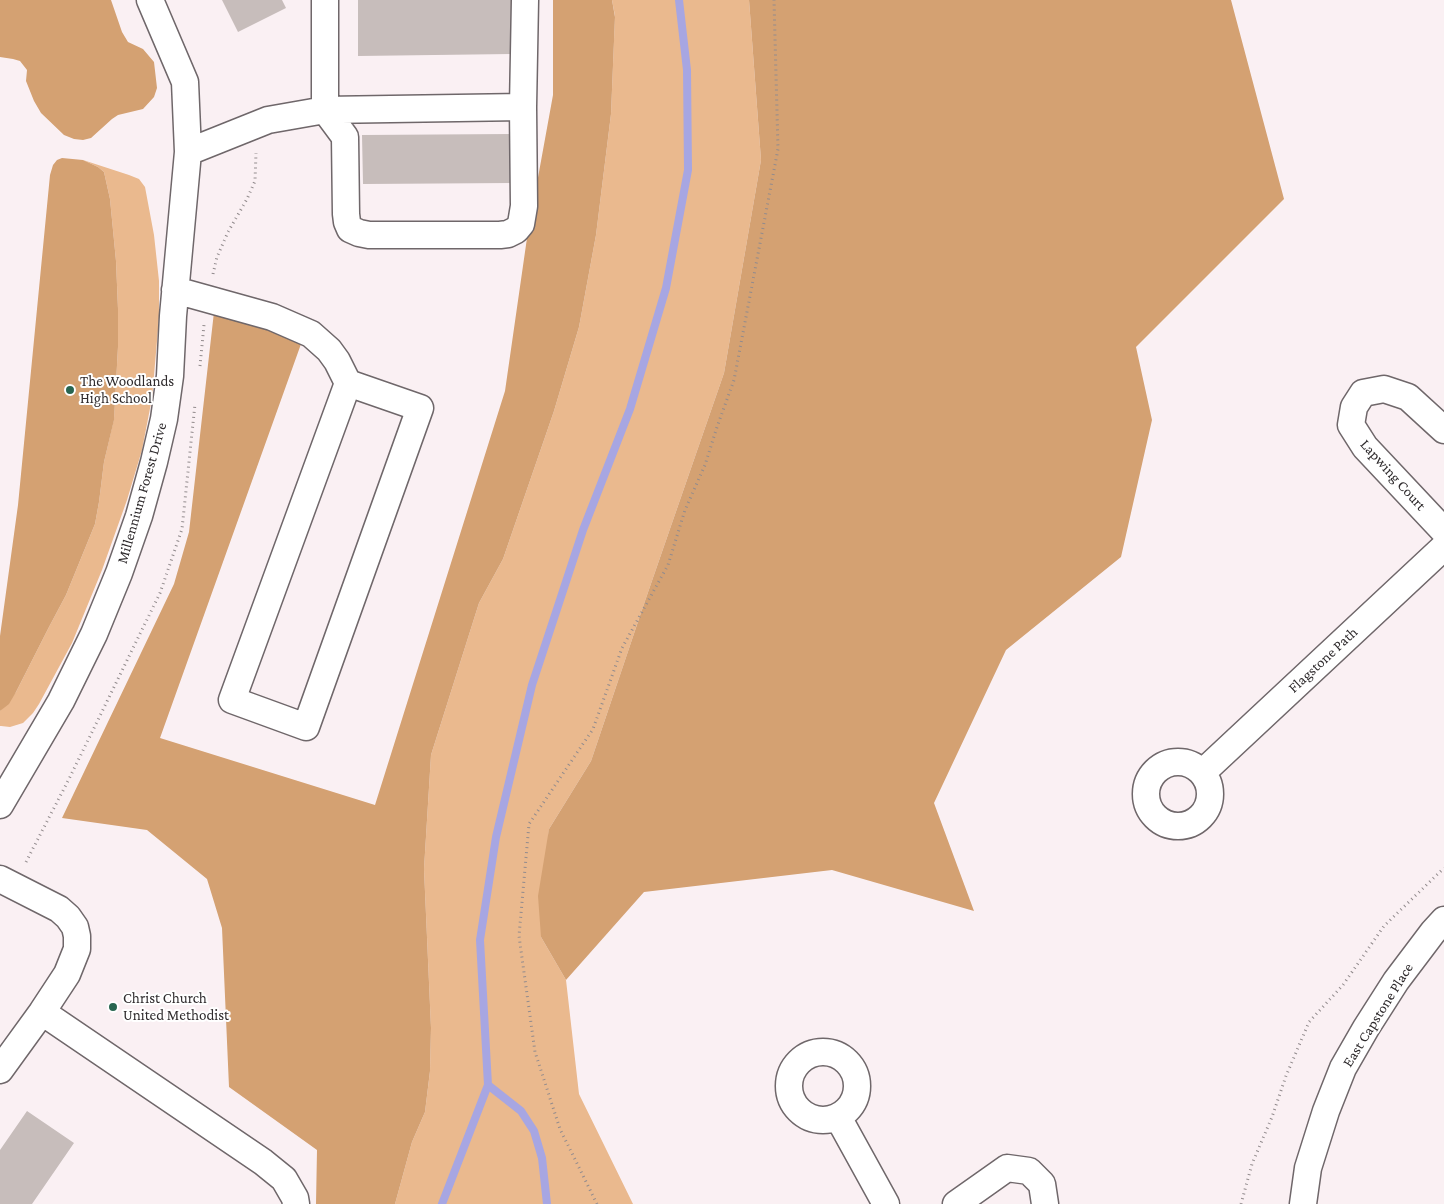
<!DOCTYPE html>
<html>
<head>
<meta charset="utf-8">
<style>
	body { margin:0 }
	canvas { display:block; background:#faf0f3 }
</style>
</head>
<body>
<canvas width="1444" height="1204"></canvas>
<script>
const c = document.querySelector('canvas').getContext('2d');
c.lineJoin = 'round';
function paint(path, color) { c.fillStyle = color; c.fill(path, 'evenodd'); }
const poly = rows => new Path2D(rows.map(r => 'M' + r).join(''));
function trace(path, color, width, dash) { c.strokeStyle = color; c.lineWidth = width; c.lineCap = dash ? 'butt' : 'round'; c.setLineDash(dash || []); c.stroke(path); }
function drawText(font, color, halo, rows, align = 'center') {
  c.font = font + ' "Crimson Pro",serif'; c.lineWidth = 4; c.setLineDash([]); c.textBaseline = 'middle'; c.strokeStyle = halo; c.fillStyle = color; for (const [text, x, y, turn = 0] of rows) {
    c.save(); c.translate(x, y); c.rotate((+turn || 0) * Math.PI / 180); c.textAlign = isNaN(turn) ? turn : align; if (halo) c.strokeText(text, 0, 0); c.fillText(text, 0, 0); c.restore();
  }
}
paint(poly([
	[612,0,749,0,761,160,724,373,646,598,591,761,549,829,541,937,566,980,579,1094,633,1204,395,1204,412,1142,425,1112,430,1071,431,1028,424,869,431,755,479,603,503,559,554,411,579,327,596,235,611,114,615,16],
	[83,160,129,175,139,179,145,187,154,235,159,281,159,318,152,398,142,450,127,500,102,570,72,643,39,704,33,713,23,723,10,727,1,726,0,726,0,711,16,692,49,627,66,595,95,524,99,502,104,462,114,419,118,347,118,309,116,261,110,199,104,172,98,167]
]), '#eab98e');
paint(poly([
	[0,0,111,0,122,32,128,42,143,49,154,62,157,88,154,97,143,109,118,115,112,119,91,138,83,140,74,139,64,135,41,113,34,101,26,81,27,70,20,61,13,59,0,57],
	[553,0,612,0,615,17,611,114,596,235,579,327,554,411,503,559,479,603,431,755,424,869,431,1028,430,1071,425,1112,412,1142,395,1204,316,1204,317,1150,229,1087,222,928,207,879,147,830,62,818,174,584,189,532,214,312,265,328,301,344,160,738,375,805,505,391,527,238,553,95],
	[749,0,1231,0,1284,199,1136,347,1152,420,1121,557,1006,650,934,803,974,911,832,870,644,892,566,980,541,937,538,896,549,829,591,761,646,598,724,373,761,160],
	[62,158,83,160,98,167,104,172,110,199,116,261,118,309,118,347,114,420,104,462,99,502,95,524,66,595,49,627,16,692,9,704,0,711,0,636,18,505,50,175,53,165,57,160]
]), '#d4a172');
trace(poly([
	[442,1204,488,1085],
	[547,1204,542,1158,534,1131,521,1111,488,1085,480,940,496,837,532,685,583,530,630,409,666,288,688,170,687,70,679,0]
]), '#a7a6e2', 8);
paint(poly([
	[222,0,282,0,286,8,238,32],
	[358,0,511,0,511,54,358,56],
	[511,134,512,183,363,184,362,135],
	[27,1111,74,1143,32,1204,0,1204,0,1150]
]), '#c7bdbb');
const minor = poly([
	[150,0,185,82,188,152,268,120,325,110,325,0],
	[523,107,524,206,521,224,516,230,508,234,500,235,369,235,359,233,350,229,347,222,346,214,345,137,325,110,523,107],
	[523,107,525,0],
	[175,290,272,317,311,334,329,350,337,361,348,383,232,700,306,727,420,408,348,383],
	[1444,430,1408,397,1384,389,1363,393,1354,407,1351,425,1365,447,1444,531],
	'1146 794a32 32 0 1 1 64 0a32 32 0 1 1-64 0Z',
	[1202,773,1444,547],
	[0,805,61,701,94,634,119,573,139,516,154,462,164,419,170,376,173,316,188,152],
	[0,879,59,909,68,917,75,927,77,936,77,949,67,974,42,1012,0,1070],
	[42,1012,263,1162,284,1179,295,1198,296,1204],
	'789 1086a34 34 0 1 1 68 0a34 34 0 1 1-68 0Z',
	[838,1117,886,1204],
	[956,1204,1007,1168,1029,1171,1042,1184,1045,1204],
	[1303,1204,1308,1168,1326,1111,1343,1068,1366,1028,1396,981,1433,932,1444,920]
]);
trace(minor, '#6f676a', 29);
trace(poly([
	[213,274,217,257,228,232,247,199,255,181,256,153],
	[200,366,204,325],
	[26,862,70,777,160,593,182,529,195,404],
	[597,1204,560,1129,535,1052,519,936,529,824,593,729,622,648,668,565,685,510,705,465,717,427,734,380,778,149,774,0],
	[1241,1204,1252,1164,1272,1117,1286,1076,1309,1022,1343,985,1384,926,1444,868]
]), '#928b8d', 3, [1, 4]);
trace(minor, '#fff', 26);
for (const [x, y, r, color] of [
	[70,390,5,"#286550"],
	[113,1007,5,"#286550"]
]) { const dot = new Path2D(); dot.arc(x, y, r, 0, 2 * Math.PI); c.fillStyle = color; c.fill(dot); trace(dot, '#fff', 2); }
drawText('15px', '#2e2a2c', '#fff', [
	["The Woodlands",80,381],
	["High School",80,398],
	["Christ Church",123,998],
	["United Methodist",123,1015]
], 'left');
drawText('15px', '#2e2a2c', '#fff', [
	["Lapwing Court",1393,475,48],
	["Millennium Forest Drive",142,493,-74],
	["Flagstone Path",1323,660,-43],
	["East Capstone Place",1378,1015,-58]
]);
</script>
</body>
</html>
